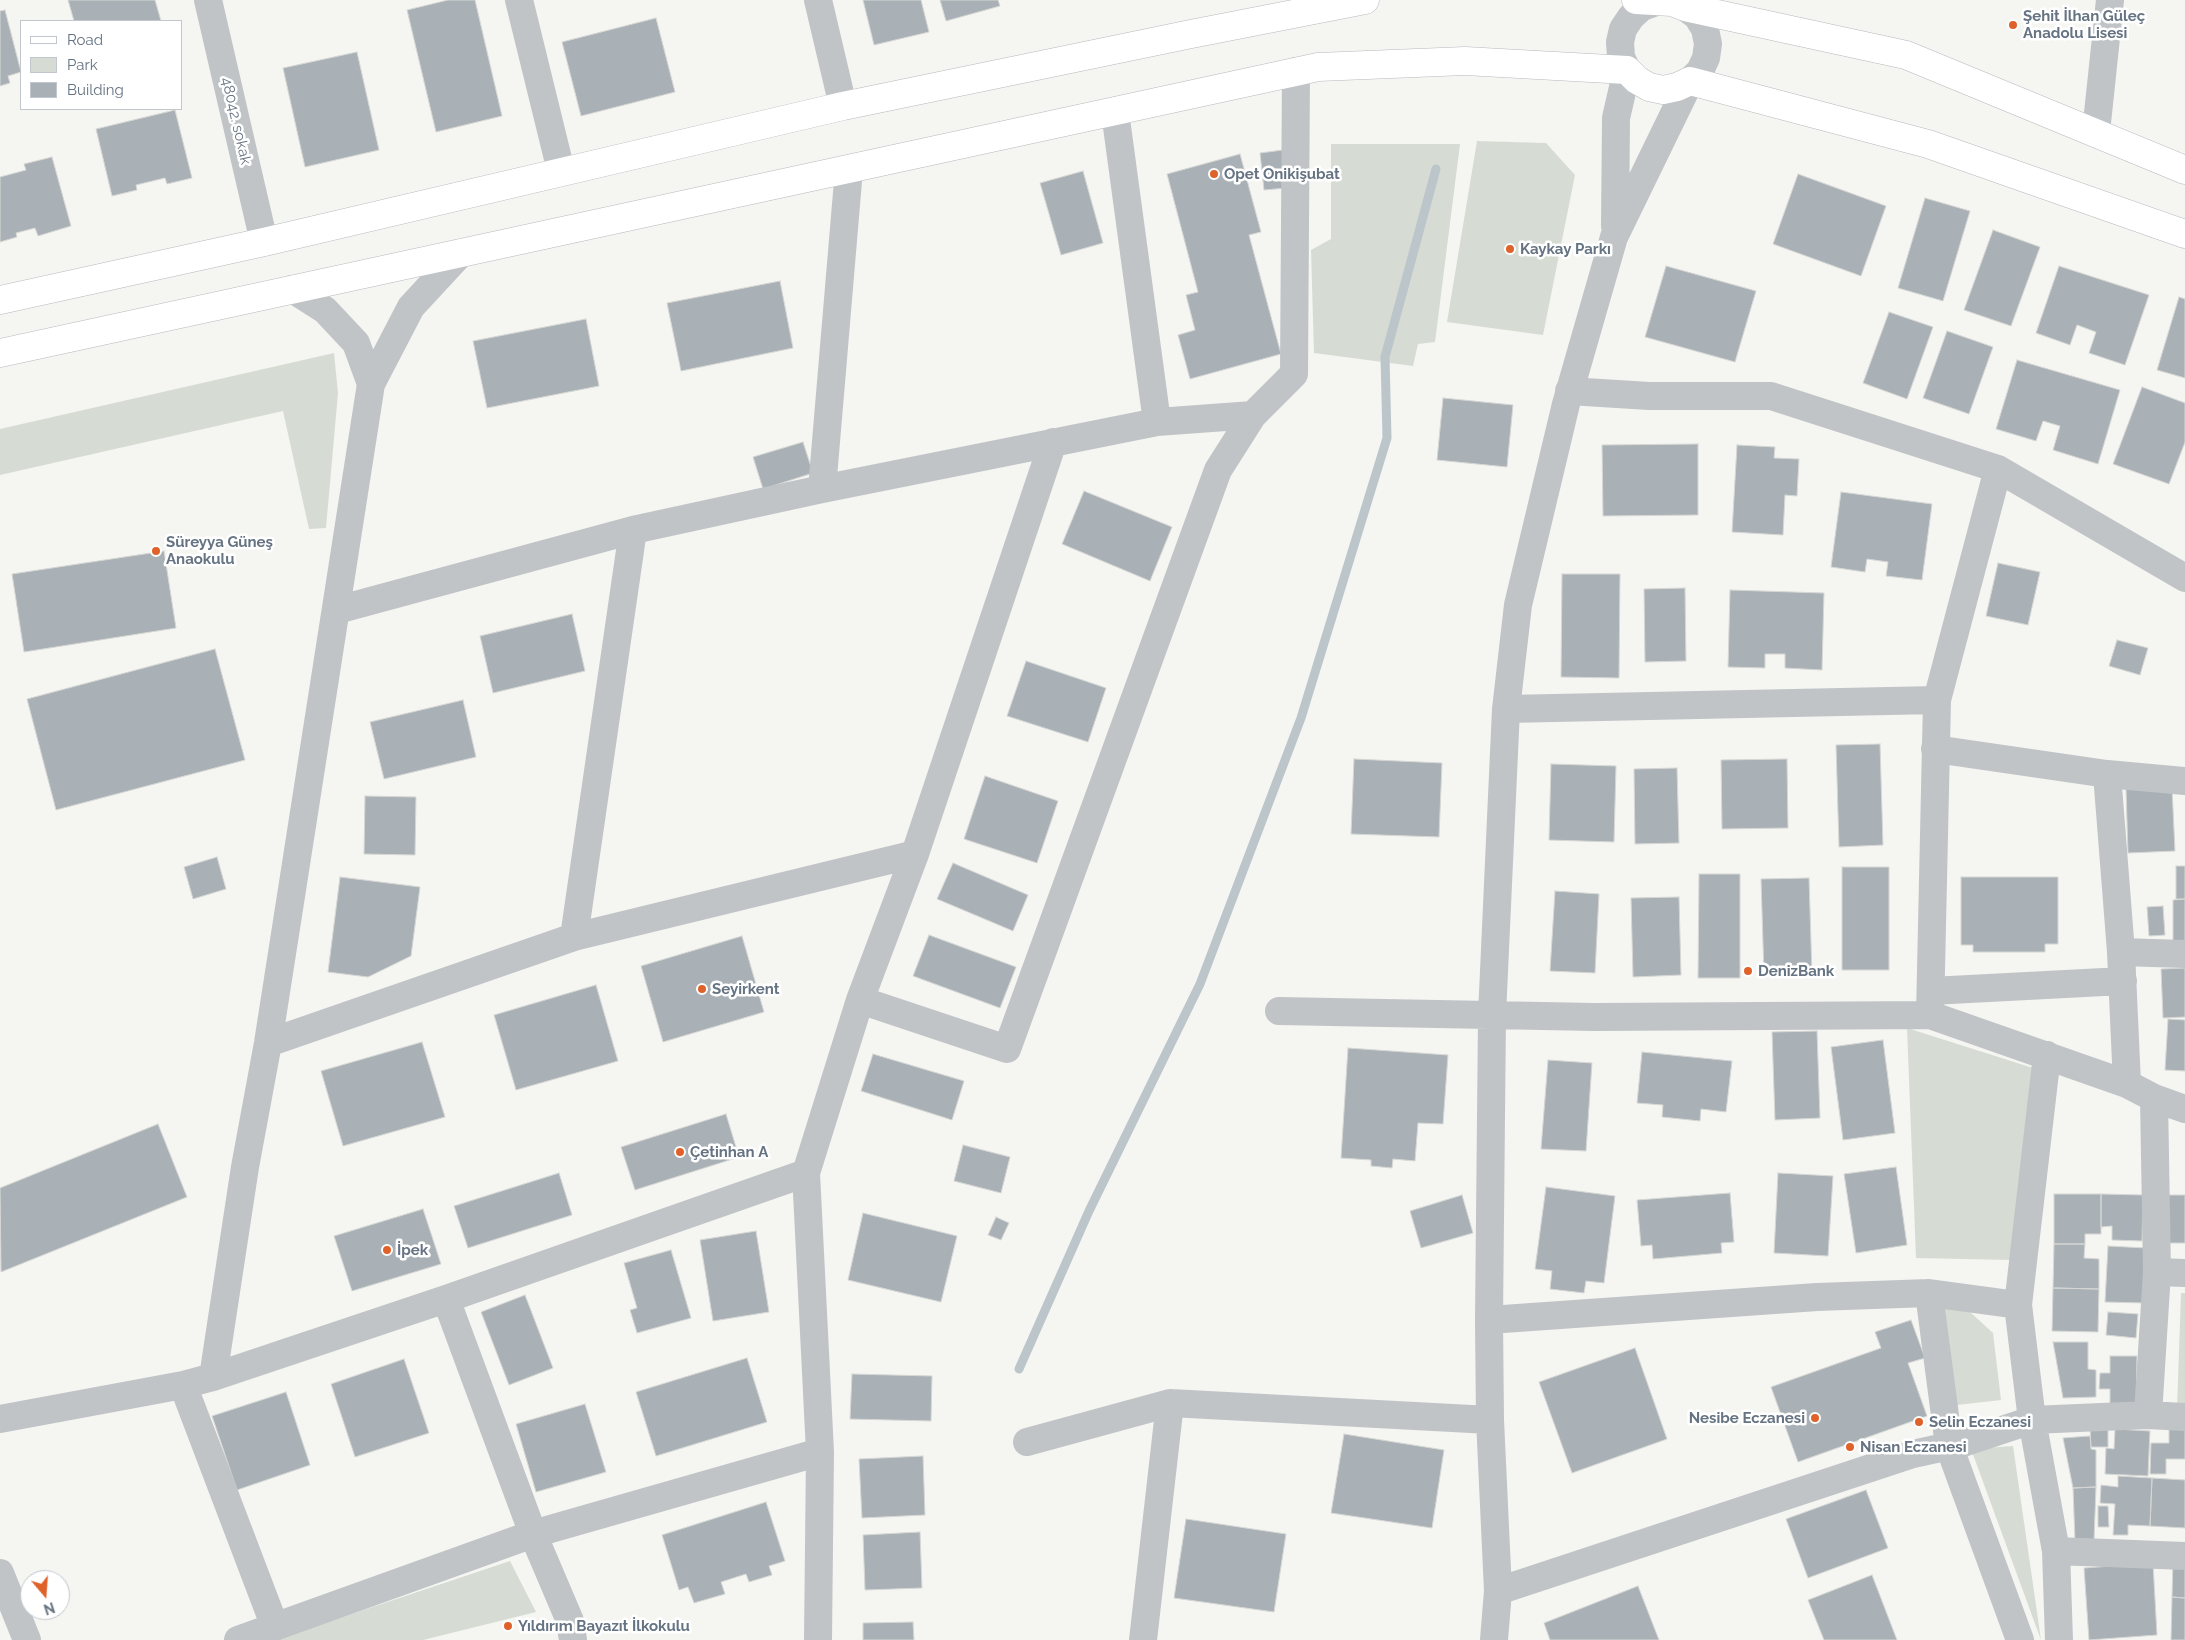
<!DOCTYPE html>
<html>
<head>
<meta charset="utf-8">
<style>
	body { margin:0 }
	#map { position:relative; width:2185px; height:1640px; overflow:hidden; background:#f5f5f2; font-family:Raleway,sans-serif }
	canvas { display:block }
	.legend { position:absolute; left:20px; top:20px; width:162px; height:90px; box-sizing:border-box; background:#fff; border:1px solid #c1c7cd; margin:0; padding:6px 9px; list-style:none; font-size:15px; color:#657382 }
	.legend li { display:flex; align-items:center; gap:10px; height:25px }
	.legend b { width:25px; border:1px solid #c1c7cd }
	.north { position:absolute; left:20px; top:1570px; width:50px; height:50px; box-sizing:border-box; background:#fff; border:1px solid #c1c7cd; border-radius:50%; rotate:162deg; font-size:14px; font-weight:700; line-height:20px; text-align:center; color:#657382 }
	.north::after { content:''; display:block; margin:auto; width:18px; height:22px; background:#de6229; clip-path:polygon(50% 0,100% 100%,50% 72%,0 100%) }
</style>
</head>
<body>
<div id="map">
<canvas width="2185" height="1640"></canvas>
<ul class="legend">
<li><b style="height:6px;background:#fff"></b>Road</li>
<li><b style="height:14px;background:#d6dcd3"></b>Park</li>
<li><b style="height:14px;background:#a9b1b6"></b>Building</li>
</ul>
<div class="north">N</div>
</div>
<script>
const c = document.querySelector('canvas').getContext('2d');
c.lineJoin = 'round';
function paint(path, color) { c.fillStyle = color; c.fill(path, 'evenodd'); }
const poly = rows => new Path2D(rows.map(r => 'M' + r).join(''));
function trace(path, color, width, dash) { c.strokeStyle = color; c.lineWidth = width; c.lineCap = dash ? 'butt' : 'round'; c.setLineDash(dash || []); c.stroke(path); }
function drawText(font, color, halo, rows, align = 'center') {
  c.font = font + ' Raleway,sans-serif'; c.lineWidth = 5; c.setLineDash([]); c.textBaseline = 'middle'; c.strokeStyle = halo; c.fillStyle = color; for (const [text, x, y, turn = 0] of rows) {
    c.save(); c.translate(x, y); c.rotate((+turn || 0) * Math.PI / 180); c.textAlign = isNaN(turn) ? turn : align; if (halo) c.strokeText(text, 0, 0); c.fillText(text, 0, 0); c.restore();
  }
}
paint(poly([
	[1477,141,1546,143,1575,175,1543,335,1447,322],
	[1331,144,1460,144,1435,342,1418,344,1413,366,1314,353,1311,250,1331,239],
	[334,353,338,393,326,528,309,529,283,411,0,475,0,429],
	[1907,1028,2033,1068,2010,1260,1916,1258],
	[2181,1293,2185,1293,2185,1409,2177,1409],
	[1945,1308,1970,1312,1993,1333,2001,1400,1957,1405],
	[2013,1446,2041,1640,1971,1449],
	[510,1561,536,1612,423,1640,274,1640]
]), '#d6dcd3');
trace(poly([
	[1019,1369,1089,1211,1200,984,1301,718,1387,438,1385,357,1436,169]
]), '#bbc5ca', 9);
const building = poly([
	[68,0,155,0,161,21,74,21,68,0],
	[448,0,475,0,502,116,436,132,407,10,448,0],
	[863,0,921,0,929,32,874,45,863,0],
	[940,0,998,0,1000,6,946,21,940,0],
	[5,10,21,72,8,76,10,83,0,86,0,11,5,10],
	[656,18,675,92,581,116,562,42,656,18],
	[357,52,379,150,305,167,283,68,357,52],
	[175,110,192,178,167,184,165,178,136,185,137,190,112,196,96,129,175,110],
	[1283,150,1287,188,1264,190,1260,153,1283,150],
	[1240,154,1261,232,1249,235,1281,354,1190,379,1178,335,1195,330,1186,295,1198,292,1167,174,1240,154],
	[52,157,71,226,38,236,35,228,16,233,17,237,0,242,0,177,26,170,24,164,52,157],
	[1083,171,1103,243,1061,255,1040,183,1083,171],
	[1798,174,1886,206,1861,276,1773,244,1798,174],
	[1925,198,1970,211,1943,301,1898,288,1925,198],
	[1993,230,2040,247,2011,326,1964,310,1993,230],
	[1666,266,1756,291,1735,362,1645,337,1666,266],
	[2059,266,2149,295,2125,365,2089,353,2096,332,2077,325,2070,345,2036,333,2059,266],
	[780,281,793,348,681,371,667,303,780,281],
	[2179,297,2185,299,2185,378,2157,370,2179,297],
	[1889,312,1933,327,1907,399,1863,383,1889,312],
	[586,319,599,386,487,408,473,341,586,319],
	[1947,331,1993,347,1969,414,1923,398,1947,331],
	[2017,360,2120,390,2098,464,2053,450,2060,426,2043,421,2036,441,1996,429,2017,360],
	[2142,387,2185,403,2185,442,2169,484,2113,464,2142,387],
	[1443,398,1513,405,1507,467,1437,460,1443,398],
	[803,442,813,473,763,489,753,457,803,442],
	[1698,444,1698,515,1603,516,1602,445,1698,444],
	[1737,445,1775,447,1774,458,1799,459,1797,496,1785,495,1783,535,1732,532,1737,445],
	[1084,491,1172,527,1150,581,1062,544,1084,491],
	[1841,492,1932,504,1922,580,1886,576,1888,562,1867,559,1865,572,1831,567,1841,492],
	[164,551,176,628,24,652,12,574,164,551],
	[1998,563,2040,572,2028,625,1986,616,1998,563],
	[1562,574,1620,574,1619,678,1561,677,1562,574],
	[1685,588,1686,661,1645,662,1644,589,1685,588],
	[1730,590,1824,593,1822,670,1785,668,1785,654,1765,654,1765,668,1728,667,1730,590],
	[572,614,585,671,493,693,480,636,572,614],
	[2117,640,2148,648,2140,675,2109,666,2117,640],
	[215,649,245,760,56,810,27,699,215,649],
	[1026,661,1106,688,1088,742,1007,716,1026,661],
	[463,700,476,757,384,779,370,722,463,700],
	[1880,744,1883,845,1839,847,1836,745,1880,744],
	[1354,759,1442,763,1439,837,1351,834,1354,759],
	[1787,759,1788,828,1722,829,1721,760,1787,759],
	[1551,764,1616,766,1614,842,1549,840,1551,764],
	[1677,768,1679,843,1635,844,1634,769,1677,768],
	[985,776,1058,801,1037,863,964,839,985,776],
	[2172,787,2175,851,2128,853,2126,789,2172,787],
	[365,796,416,797,415,855,364,854,365,796],
	[217,857,226,889,193,899,184,867,217,857],
	[953,863,1028,895,1013,931,937,899,953,863],
	[2176,866,2185,866,2185,899,2176,899,2176,866],
	[1842,867,1889,867,1889,970,1842,970,1842,867],
	[1699,874,1740,874,1740,978,1698,978,1699,874],
	[340,877,420,887,411,956,368,977,328,972,340,877],
	[1961,877,2058,877,2058,944,2045,944,2045,952,1973,952,1973,945,1961,945,1961,877],
	[1809,878,1812,974,1764,976,1761,879,1809,878],
	[1555,891,1599,894,1595,973,1550,971,1555,891],
	[1679,897,1681,975,1633,977,1631,898,1679,897],
	[2185,899,2185,951,2173,951,2173,900,2185,899],
	[2163,906,2165,935,2149,936,2147,907,2163,906],
	[929,935,1016,967,1000,1008,913,976,929,935],
	[742,936,764,1012,663,1042,641,966,742,936],
	[2185,968,2185,1017,2163,1018,2161,969,2185,968],
	[596,985,618,1061,516,1090,494,1015,596,985],
	[2168,1019,2185,1020,2185,1071,2165,1070,2168,1019],
	[1817,1031,1820,1118,1775,1120,1772,1032,1817,1031],
	[1883,1040,1895,1133,1843,1140,1831,1047,1883,1040],
	[422,1042,445,1117,343,1146,321,1071,422,1042],
	[1348,1048,1448,1055,1443,1124,1418,1123,1415,1161,1393,1159,1392,1168,1371,1166,1371,1160,1341,1158,1348,1048],
	[1642,1052,1732,1061,1726,1112,1701,1109,1700,1121,1662,1117,1663,1105,1637,1103,1642,1052],
	[873,1054,964,1081,952,1120,861,1091,873,1054],
	[1548,1060,1592,1063,1586,1151,1541,1149,1548,1060],
	[726,1114,739,1157,635,1190,621,1147,726,1114],
	[158,1124,187,1197,1,1272,0,1188,158,1124],
	[963,1145,1010,1157,1001,1193,954,1181,963,1145],
	[1896,1167,1907,1245,1856,1253,1844,1174,1896,1167],
	[559,1173,572,1215,468,1248,454,1206,559,1173],
	[1778,1173,1833,1176,1828,1256,1774,1253,1778,1173],
	[1546,1187,1615,1196,1604,1283,1586,1281,1584,1293,1550,1289,1552,1271,1535,1269,1546,1187],
	[1730,1193,1734,1242,1721,1243,1722,1253,1653,1259,1652,1245,1641,1246,1637,1200,1730,1193],
	[2054,1194,2101,1194,2101,1234,2085,1234,2085,1244,2054,1244,2054,1194],
	[2101,1194,2143,1195,2142,1241,2112,1240,2112,1226,2101,1227,2101,1194],
	[1462,1195,1473,1233,1421,1248,1410,1211,1462,1195],
	[2168,1195,2185,1195,2185,1243,2167,1243,2168,1195],
	[423,1209,441,1264,352,1291,334,1236,423,1209],
	[863,1213,957,1236,941,1302,848,1280,863,1213],
	[996,1217,1009,1223,1001,1240,988,1235,996,1217],
	[756,1231,769,1312,713,1321,700,1240,756,1231],
	[2054,1244,2085,1244,2084,1258,2099,1259,2099,1289,2053,1288,2054,1244],
	[2108,1246,2146,1248,2144,1303,2105,1302,2108,1246],
	[671,1250,691,1318,637,1333,630,1310,637,1308,624,1263,671,1250],
	[2053,1288,2099,1289,2098,1332,2052,1331,2053,1288],
	[525,1295,553,1368,509,1385,481,1312,525,1295],
	[2108,1312,2138,1314,2136,1338,2106,1335,2108,1312],
	[1911,1320,1925,1358,1908,1363,1927,1416,1798,1462,1771,1387,1881,1348,1875,1332,1911,1320],
	[2053,1342,2088,1342,2088,1369,2096,1370,2096,1397,2063,1398,2053,1342],
	[1635,1348,1667,1439,1572,1473,1539,1382,1635,1348],
	[2110,1356,2137,1356,2136,1410,2110,1409,2110,1389,2099,1389,2100,1373,2110,1373,2110,1356],
	[747,1358,767,1422,656,1456,636,1392,747,1358],
	[404,1359,429,1433,355,1457,331,1384,404,1359],
	[852,1374,932,1376,931,1421,850,1419,852,1374],
	[286,1392,310,1465,237,1490,212,1416,286,1392],
	[585,1404,606,1472,536,1492,516,1424,585,1404],
	[2108,1427,2108,1447,2091,1447,2090,1428,2108,1427],
	[2169,1427,2185,1427,2185,1459,2166,1459,2166,1474,2150,1474,2151,1443,2169,1443,2169,1427],
	[2115,1429,2150,1431,2148,1476,2105,1474,2106,1448,2114,1449,2115,1429],
	[1344,1434,1444,1450,1432,1528,1331,1513,1344,1434],
	[2090,1436,2091,1449,2096,1450,2096,1487,2073,1488,2063,1438,2090,1436],
	[923,1456,925,1515,862,1518,859,1459,923,1456],
	[2118,1476,2152,1478,2150,1526,2128,1525,2128,1535,2113,1535,2115,1504,2100,1503,2101,1485,2118,1487,2118,1476],
	[2152,1478,2185,1480,2185,1528,2150,1526,2152,1478],
	[2096,1487,2094,1541,2075,1541,2073,1488,2096,1487],
	[1866,1490,1888,1548,1808,1578,1786,1519,1866,1490],
	[766,1502,785,1561,769,1566,772,1575,749,1582,746,1574,721,1582,725,1594,694,1603,688,1587,679,1590,662,1535,766,1502],
	[2098,1506,2108,1506,2109,1527,2098,1527,2098,1506],
	[1186,1519,1286,1534,1274,1612,1174,1598,1186,1519],
	[920,1532,922,1588,865,1590,863,1535,920,1532],
	[2173,1559,2185,1560,2185,1598,2172,1597,2173,1559],
	[2153,1563,2157,1635,2089,1640,2084,1568,2153,1563],
	[1872,1575,1897,1640,1824,1640,1808,1600,1872,1575],
	[1638,1586,1659,1640,1550,1640,1544,1623,1638,1586],
	[2172,1597,2185,1598,2185,1640,2171,1640,2172,1597],
	[913,1622,914,1640,863,1640,863,1623,913,1622]
]);
paint(building, '#a9b1b6');
trace(building, '#d6d7d4', 1);
const secondary = poly([
	[1636,0,1672,2,1685,7,1906,55,2185,170],
	[0,300,264,242,843,106,1191,34,1365,0],
	[0,353,1318,67,1465,61,1627,70,1637,80,1649,87,1663,90,1677,87,1690,81,1928,144,2185,234]
]);
trace(secondary, '#b5b9be', 29);
trace(poly([
	[208,0,264,242],
	[519,0,561,171],
	[818,0,843,106],
	[2096,132,2110,0],
	[1615,226,1616,118,1627,70,1621,57,1620,42,1623,29,1631,17,1642,7,1656,2],
	[292,289,325,310,356,343,371,384],
	[1569,391,1649,396,1771,396,1998,469,2185,578],
	[1157,422,1253,415],
	[822,489,849,169],
	[633,530,574,937,915,854],
	[337,610,633,530,822,489,1157,422,1115,112],
	[1506,709,1937,700],
	[1935,749,2107,774,2185,781],
	[2107,774,2121,952,2127,1084],
	[2121,952,2185,954],
	[1931,991,2123,981],
	[860,1000,1007,1049,1218,470,1253,415,1294,374,1296,71],
	[1279,1011,1595,1017,1930,1015,2127,1084,2154,1098,2185,1109],
	[1930,1015,1937,700,1998,469],
	[268,1043,574,937],
	[2047,1055,2018,1305,2032,1420,2056,1551,2185,1556],
	[2157,1272,2185,1273],
	[1929,1293,1949,1446,2020,1640],
	[446,1299,533,1534,570,1621,573,1640],
	[1489,1320,1817,1297,1929,1293,2018,1305],
	[213,1377,245,1167,268,1043,371,384,411,307,461,253],
	[183,1385,275,1627],
	[2148,1415,2157,1272,2154,1098],
	[0,1419,183,1385,213,1377,446,1299,806,1173],
	[1027,1442,1170,1403,1490,1420],
	[2056,1551,2059,1640],
	[0,1573,27,1640],
	[1498,1591,1913,1454,1963,1443,2032,1420,2148,1415,2185,1417],
	[238,1640,533,1534,820,1452],
	[818,1640,820,1452,806,1173,860,1000,915,854,1053,442],
	[1143,1640,1170,1403],
	[1494,1640,1498,1591,1490,1420,1489,1320,1492,1015,1506,709,1518,605,1566,404,1614,237,1690,81,1700,71,1706,58,1708,44,1705,29,1697,16,1685,7]
]), '#c0c4c7', 28);
trace(secondary, '#fff', 28);
for (const [x, y, r, color] of [
	[2013,25,5,"#de6229"],
	[1214,174,5,"#de6229"],
	[1510,249,5,"#de6229"],
	[156,551,5,"#de6229"],
	[1748,971,5,"#de6229"],
	[702,989,5,"#de6229"],
	[680,1152,5,"#de6229"],
	[387,1250,5,"#de6229"],
	[1815,1418,5,"#de6229"],
	[1919,1422,5,"#de6229"],
	[1850,1447,5,"#de6229"],
	[508,1626,5,"#de6229"]
]) { const dot = new Path2D(); dot.arc(x, y, r, 0, 2 * Math.PI); c.fillStyle = color; c.fill(dot); trace(dot, '#fff', 2); }
drawText('bold 15px', '#657382', '#fff', [
	["Şehit İlhan Güleç",2023,16],
	["Anadolu Lisesi",2023,33],
	["Opet Onikişubat",1224,174],
	["Kaykay Parkı",1520,249],
	["Süreyya Güneş",166,542],
	["Anaokulu",166,559],
	["DenizBank",1758,971],
	["Seyirkent",712,989],
	["Çetinhan A",690,1152],
	["İpek",397,1250],
	["Nesibe Eczanesi",1805,1418,"right"],
	["Selin Eczanesi",1929,1422],
	["Nisan Eczanesi",1860,1447],
	["Yıldırım Bayazıt İlkokulu",518,1626]
], 'left');
drawText('15px', '#657382', '#fff', [
	["48042. sokak",236,121,77]
]);
</script>
</body>
</html>
